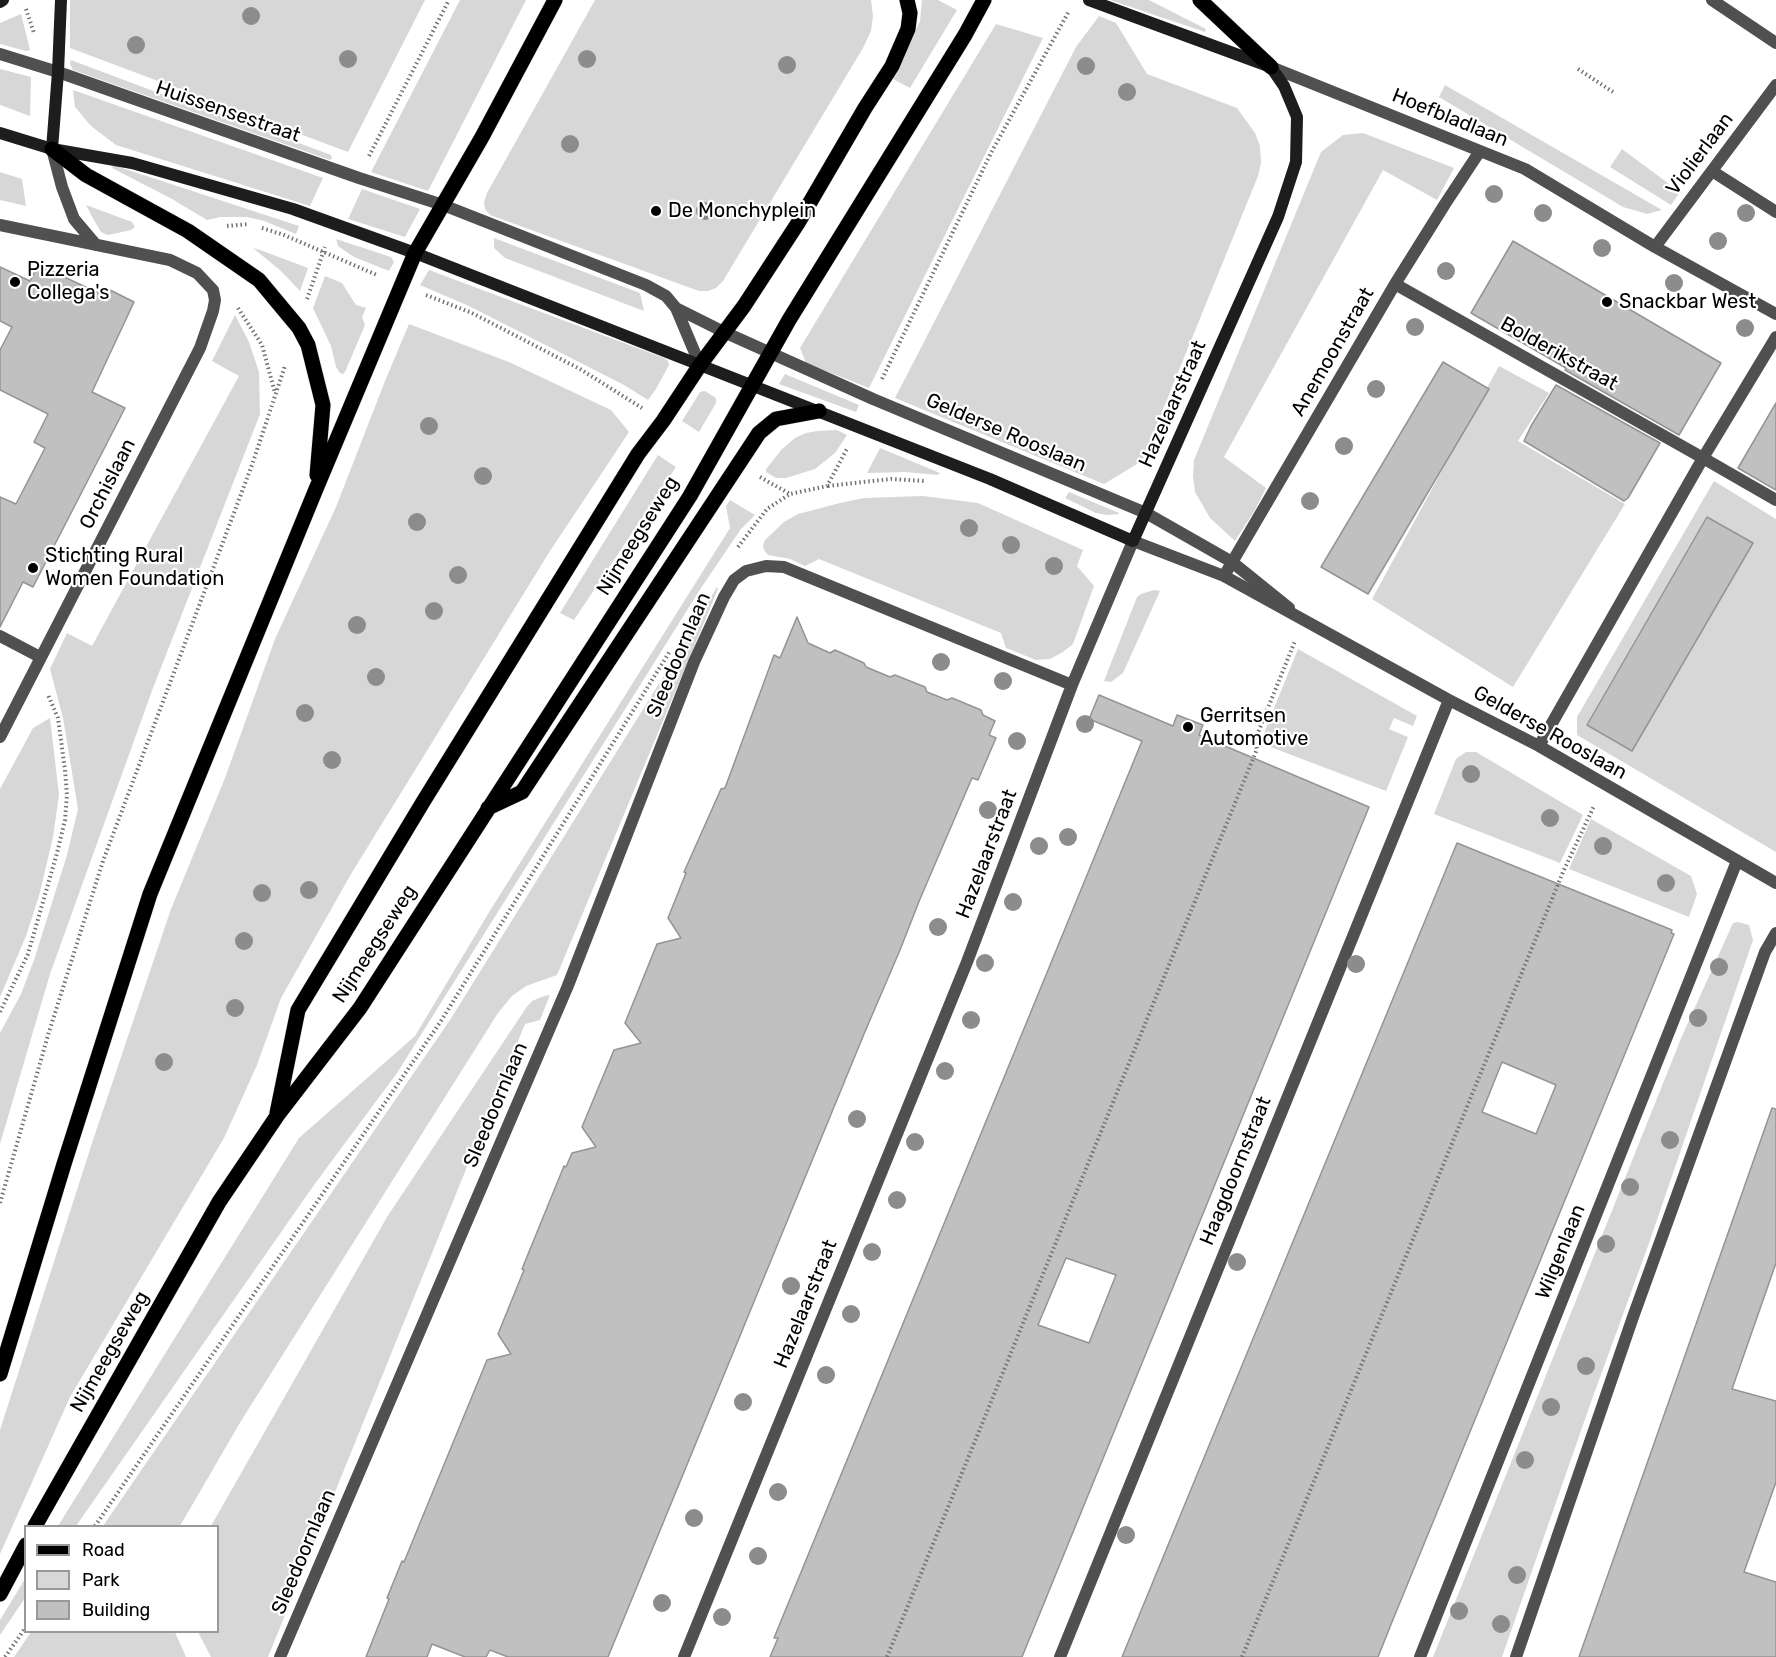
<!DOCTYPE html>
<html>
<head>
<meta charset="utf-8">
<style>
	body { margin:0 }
	#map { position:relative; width:1776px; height:1657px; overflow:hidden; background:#fff; font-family:Rubik,sans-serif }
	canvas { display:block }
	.legend { position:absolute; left:24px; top:1525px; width:195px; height:108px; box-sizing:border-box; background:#fff; border:2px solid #999; margin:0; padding:8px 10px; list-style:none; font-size:18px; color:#000 }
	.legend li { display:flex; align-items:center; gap:12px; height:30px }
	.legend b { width:30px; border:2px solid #999 }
</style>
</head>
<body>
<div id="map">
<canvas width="1776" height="1657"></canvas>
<ul class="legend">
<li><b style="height:8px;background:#000"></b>Road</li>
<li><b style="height:16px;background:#d7d7d7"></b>Park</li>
<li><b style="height:16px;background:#c0c0c0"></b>Building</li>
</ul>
</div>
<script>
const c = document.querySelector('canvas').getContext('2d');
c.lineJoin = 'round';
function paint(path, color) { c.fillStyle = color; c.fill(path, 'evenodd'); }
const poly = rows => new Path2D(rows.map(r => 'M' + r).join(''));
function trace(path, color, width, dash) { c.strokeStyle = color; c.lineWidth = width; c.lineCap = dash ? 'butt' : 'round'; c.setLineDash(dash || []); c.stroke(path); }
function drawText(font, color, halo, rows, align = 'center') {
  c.font = font + ' Rubik,sans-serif'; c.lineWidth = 4.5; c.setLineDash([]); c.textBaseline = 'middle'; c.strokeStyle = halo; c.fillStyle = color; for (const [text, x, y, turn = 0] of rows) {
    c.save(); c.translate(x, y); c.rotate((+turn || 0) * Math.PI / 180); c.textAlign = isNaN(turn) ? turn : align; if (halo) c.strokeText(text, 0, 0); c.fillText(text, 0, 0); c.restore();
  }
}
paint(poly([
	[70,0,425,0,348,152,70,48],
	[460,0,526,0,428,191,371,172],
	[595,0,871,0,873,16,871,31,863,48,723,281,716,288,708,291,699,291,490,215,485,209,484,202,487,193],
	[922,0,938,0,957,10,910,88,893,79,920,21],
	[1110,0,1149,0,1206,29,1205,32],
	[21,14,30,50,26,51,0,44,0,23],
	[1099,16,1116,23,1147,74,1237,108,1255,133,1260,146,1261,163,1258,176,1142,461,1104,484,895,398,1076,47],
	[996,24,1043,38,869,388,806,363,800,348],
	[71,60,188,104,210,110,331,155,332,158,330,160,73,70,70,64],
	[0,69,31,77,30,116,0,105],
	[1445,85,1662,210,1647,214,1623,207,1439,97],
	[73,90,323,178,310,206,116,145,91,126,75,107],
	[1363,133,1454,168,1437,200,1383,170,1224,457,1266,488,1255,510,1235,541,1210,518,1195,492,1193,476,1194,460,1321,152,1343,135],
	[1622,149,1680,192,1671,205,1610,167],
	[113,165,299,226,296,234,264,221,247,217,220,217,207,220,172,199,112,168],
	[0,172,22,179,26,206,0,200],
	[362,189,420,209,405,237,348,219],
	[86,205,132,222,135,227,131,230,108,235,105,234,101,232,95,222],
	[494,238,640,293,644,311,505,258,494,248],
	[336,239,391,257,394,262,389,271,354,257,338,246],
	[253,248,263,251,308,268,300,291,281,271],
	[429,270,664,358,668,361,669,365,656,389,648,400,624,385,469,306,420,285],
	[325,276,342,283,356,305,366,308,362,317,365,325,345,372,343,374,340,373,336,367,331,346,313,308],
	[235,315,249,342,259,372,260,414,153,688,50,974,0,1144,0,1033,21,994,34,960,67,855,78,809,63,718,50,669,67,633,92,646,239,376,212,361],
	[409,324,509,362,611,410,629,432,550,551,351,874,281,998,257,1065,224,1138,70,1397,0,1554,0,1430,93,1140,171,909,225,778,275,639,336,507,385,381],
	[1499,366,1549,393,1518,441,1625,504,1513,687,1372,599],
	[785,374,859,405,856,412,779,384],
	[705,391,716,398,716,403,699,432,682,421,700,392],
	[837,430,847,435,835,453,815,469,786,478,776,478,766,472,766,469,782,449,795,438,806,433,817,431],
	[880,448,940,473,938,475,905,472,867,473],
	[658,455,676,467,574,620,560,613],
	[1714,481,1776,519,1776,852,1577,735,1577,717],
	[1069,492,1119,513,1119,514,1108,515,1096,513,1065,498],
	[923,496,978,503,1083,550,1077,566,1094,586,1073,644,1063,652,1050,659,1036,660,1006,648,1001,633,819,559,805,566,790,559,768,555,764,550,763,545,765,540,784,522,798,514,840,503,864,498],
	[730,500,755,515,741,529,701,588,397,1073,314,1185,76,1526,58,1526,299,1138,415,1036,491,909,730,528,726,506],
	[717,587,718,589,557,975,526,986,512,996,498,1013,241,1421,180,1526,103,1526,450,1020,673,661],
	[1154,590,1160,591,1123,673,1111,682,1104,681,1137,597,1141,594],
	[1298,649,1417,716,1413,726,1394,718,1389,729,1408,737,1386,791,1260,743],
	[50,718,59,795,53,837,39,896,26,936,0,997,0,789,33,728],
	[1466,752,1476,752,1583,815,1560,863,1434,814,1456,759],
	[1591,819,1691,876,1697,894,1689,917,1569,869],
	[1738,922,1749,925,1753,940,1648,1246,1591,1402,1502,1657,1433,1657,1682,1036,1733,923],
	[550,995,540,1020,525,1024,268,1657,211,1657,198,1632,218,1632,218,1526,211,1526,387,1217,526,1008,532,1001,544,996],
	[25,1579,25,1598,0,1635,0,1620],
	[31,1632,175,1632,186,1657,14,1657]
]), '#d7d7d7');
const building = poly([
	[1513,241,1721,363,1679,435,1565,370,1566,368,1471,313,1513,241],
	[38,265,101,294,104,287,134,302,92,392,125,408,33,587,23,582,0,627,0,497,16,504,45,448,34,442,48,414,0,390,0,350,12,327,0,321,0,267,30,281,38,265],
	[1443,362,1489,389,1368,594,1321,567,1443,362],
	[1556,385,1660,443,1628,498,1624,501,1524,441,1531,426,1556,385],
	[1776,403,1776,490,1738,468,1776,403],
	[1707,517,1753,543,1632,751,1587,725,1707,517],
	[797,617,808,643,830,653,835,650,864,663,866,667,890,677,895,675,925,687,927,692,947,700,952,698,981,710,983,715,995,721,989,735,996,738,978,780,972,778,920,899,900,950,864,1034,608,1657,508,1657,490,1650,486,1657,465,1657,432,1644,427,1657,366,1657,389,1599,387,1598,402,1561,404,1562,487,1360,511,1354,498,1334,524,1270,522,1269,564,1166,566,1167,572,1153,596,1147,582,1127,614,1050,641,1043,625,1023,657,944,681,938,668,918,686,873,684,872,721,789,725,788,774,655,780,658,797,617],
	[1099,695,1173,726,1177,715,1203,725,1199,735,1369,807,1022,1657,770,1657,778,1638,774,1638,797,1582,1142,741,1089,719,1099,695],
	[1066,1258,1116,1275,1089,1343,1038,1325,1066,1258],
	[1457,843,1672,930,1671,933,1674,934,1392,1622,1378,1657,1122,1657,1457,843],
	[1502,1062,1556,1085,1536,1134,1482,1112,1502,1062],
	[1772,1108,1776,1109,1776,1263,1732,1389,1776,1401,1776,1482,1744,1572,1776,1582,1776,1657,1579,1657,1772,1108]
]);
paint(building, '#c0c0c0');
trace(building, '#949494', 1.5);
const primary = poly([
	[1200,0,1271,67],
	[52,149,86,175,188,231,259,280,299,328,308,345,323,405,317,475],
	[488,808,522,792,759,433,776,419,819,411],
	[277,1113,298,1010,423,802,638,454,663,421,700,365,744,306,798,223,865,108,892,66,908,29,910,13,907,0],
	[0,1374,64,1164,150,894,316,489,415,253,482,137,555,0],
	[35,1526,219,1202,277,1116,360,1008,690,496,789,320,965,35,984,0],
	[0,1594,26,1545]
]);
trace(primary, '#dbdbdb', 16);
trace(poly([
	[26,9,34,33],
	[1578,69,1613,92],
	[369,156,449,0],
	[227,226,249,224],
	[262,228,284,235,377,275],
	[426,295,472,313,580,369,642,408],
	[307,299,325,247],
	[238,308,262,345,275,393],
	[882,379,991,153,1069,11],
	[760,477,790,494],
	[828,486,891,479,925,481],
	[738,547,767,509,790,494,827,486,848,447],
	[0,1012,28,954,57,853,65,820,67,795,65,770,58,718,48,695],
	[0,1203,49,1032,103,861,252,465,285,366],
	[95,1526,441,1021,670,651],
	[5,1657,26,1627],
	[887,1657,1257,749,1255,740,1295,641],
	[1242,1657,1563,872,1594,806]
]), '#727272', 4, [1.5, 3]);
trace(poly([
	[0,54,58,72,359,178,443,205,646,285,666,296,676,308,700,365],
	[676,308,724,332,873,399,1146,513,1232,562,1289,608]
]), '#505050', 12);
trace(poly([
	[1712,0,1776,43],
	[1271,67,1525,169,1655,247,1776,314],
	[52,149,62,187,74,219,96,245],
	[1712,171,1776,212],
	[0,225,170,260,197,273,213,290,215,300,213,311,200,348,0,737],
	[1655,247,1776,85],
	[1395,284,1703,458,1776,500],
	[1224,576,1395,284,1445,204,1480,151],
	[0,636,40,657],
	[1539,746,1703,458,1776,337],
	[280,1657,567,988,694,662,724,597,734,580,746,571,766,566,784,567,1072,685],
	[684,1657,967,962,1072,685,1133,541,1224,576,1449,700,1539,746,1776,883],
	[1060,1657,1449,700],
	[1420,1657,1737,861],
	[1516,1657,1633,1317,1765,952,1776,933]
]), '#505050', 12);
trace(poly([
	[0,2,3,0],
	[0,133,52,149,132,163,293,209,415,253,990,479,1133,541,1278,217,1296,162,1297,117,1284,86,1271,67,1089,0],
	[52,149,58,72,61,0]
]), '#1d1d1d', 12);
trace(primary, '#000', 15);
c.fillStyle = '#8c8c8c';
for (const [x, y] of [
	[251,16],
	[136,45],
	[348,59],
	[587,59],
	[787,65],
	[1086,66],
	[1127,92],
	[570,144],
	[1494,194],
	[705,211],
	[1543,213],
	[1746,213],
	[1718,241],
	[1602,248],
	[1446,271],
	[1674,283],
	[1415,327],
	[1745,328],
	[1376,389],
	[429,426],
	[1344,446],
	[483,476],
	[1310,501],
	[417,522],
	[969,528],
	[1011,545],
	[1054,566],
	[458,575],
	[434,611],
	[357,625],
	[941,662],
	[376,677],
	[1003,681],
	[305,713],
	[1085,724],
	[1017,741],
	[332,760],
	[1471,774],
	[988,810],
	[1550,818],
	[1068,837],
	[1039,846],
	[1603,846],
	[1666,883],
	[309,890],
	[262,893],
	[1013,902],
	[938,927],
	[244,941],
	[985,963],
	[1356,964],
	[1719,967],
	[235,1008],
	[1698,1018],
	[971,1020],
	[164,1062],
	[945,1071],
	[857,1119],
	[1670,1140],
	[915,1142],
	[1630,1187],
	[897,1200],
	[1606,1244],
	[872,1252],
	[1237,1262],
	[791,1286],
	[851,1314],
	[1586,1366],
	[826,1375],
	[743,1402],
	[1551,1407],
	[1525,1460],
	[778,1492],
	[694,1518],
	[1126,1535],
	[758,1556],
	[1517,1575],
	[662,1603],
	[1459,1611],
	[722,1617],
	[1501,1624]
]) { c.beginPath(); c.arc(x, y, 9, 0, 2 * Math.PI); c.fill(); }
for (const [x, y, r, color] of [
	[656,211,6,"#000"],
	[15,282,6,"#000"],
	[1607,302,6,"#000"],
	[33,568,6,"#000"],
	[1188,727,6,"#000"]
]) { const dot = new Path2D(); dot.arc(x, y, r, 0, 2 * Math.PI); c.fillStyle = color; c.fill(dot); trace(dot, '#fff', 2); }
drawText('20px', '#000', '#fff', [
	["Huissensestraat",228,112,19],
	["Hoefbladlaan",1450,118,22],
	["Violierlaan",1700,154,-53],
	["Anemoonstraat",1333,352,-60],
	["Bolderikstraat",1559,354,29],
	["Hazelaarstraat",1173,404,-66],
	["Gelderse Rooslaan",1006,433,23],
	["Orchislaan",108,484,-63],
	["Nijmeegseweg",638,536,-58],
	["Sleedoornlaan",679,655,-67],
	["Gelderse Rooslaan",1550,733,29],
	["Hazelaarstraat",987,854,-69],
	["Nijmeegseweg",375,944,-57],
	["Sleedoornlaan",496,1105,-67],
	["Haagdoornstraat",1236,1171,-68],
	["Wilgenlaan",1561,1252,-68],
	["Hazelaarstraat",806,1304,-68],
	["Nijmeegseweg",110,1352,-60],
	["Sleedoornlaan",304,1552,-67]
]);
drawText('20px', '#000', '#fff', [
	["De Monchyplein",668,211],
	["Pizzeria",27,270],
	["Collega's",27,293],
	["Snackbar West",1619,302],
	["Stichting Rural",45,556],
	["Women Foundation",45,579],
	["Gerritsen",1200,716],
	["Automotive",1200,739]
], 'left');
</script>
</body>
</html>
